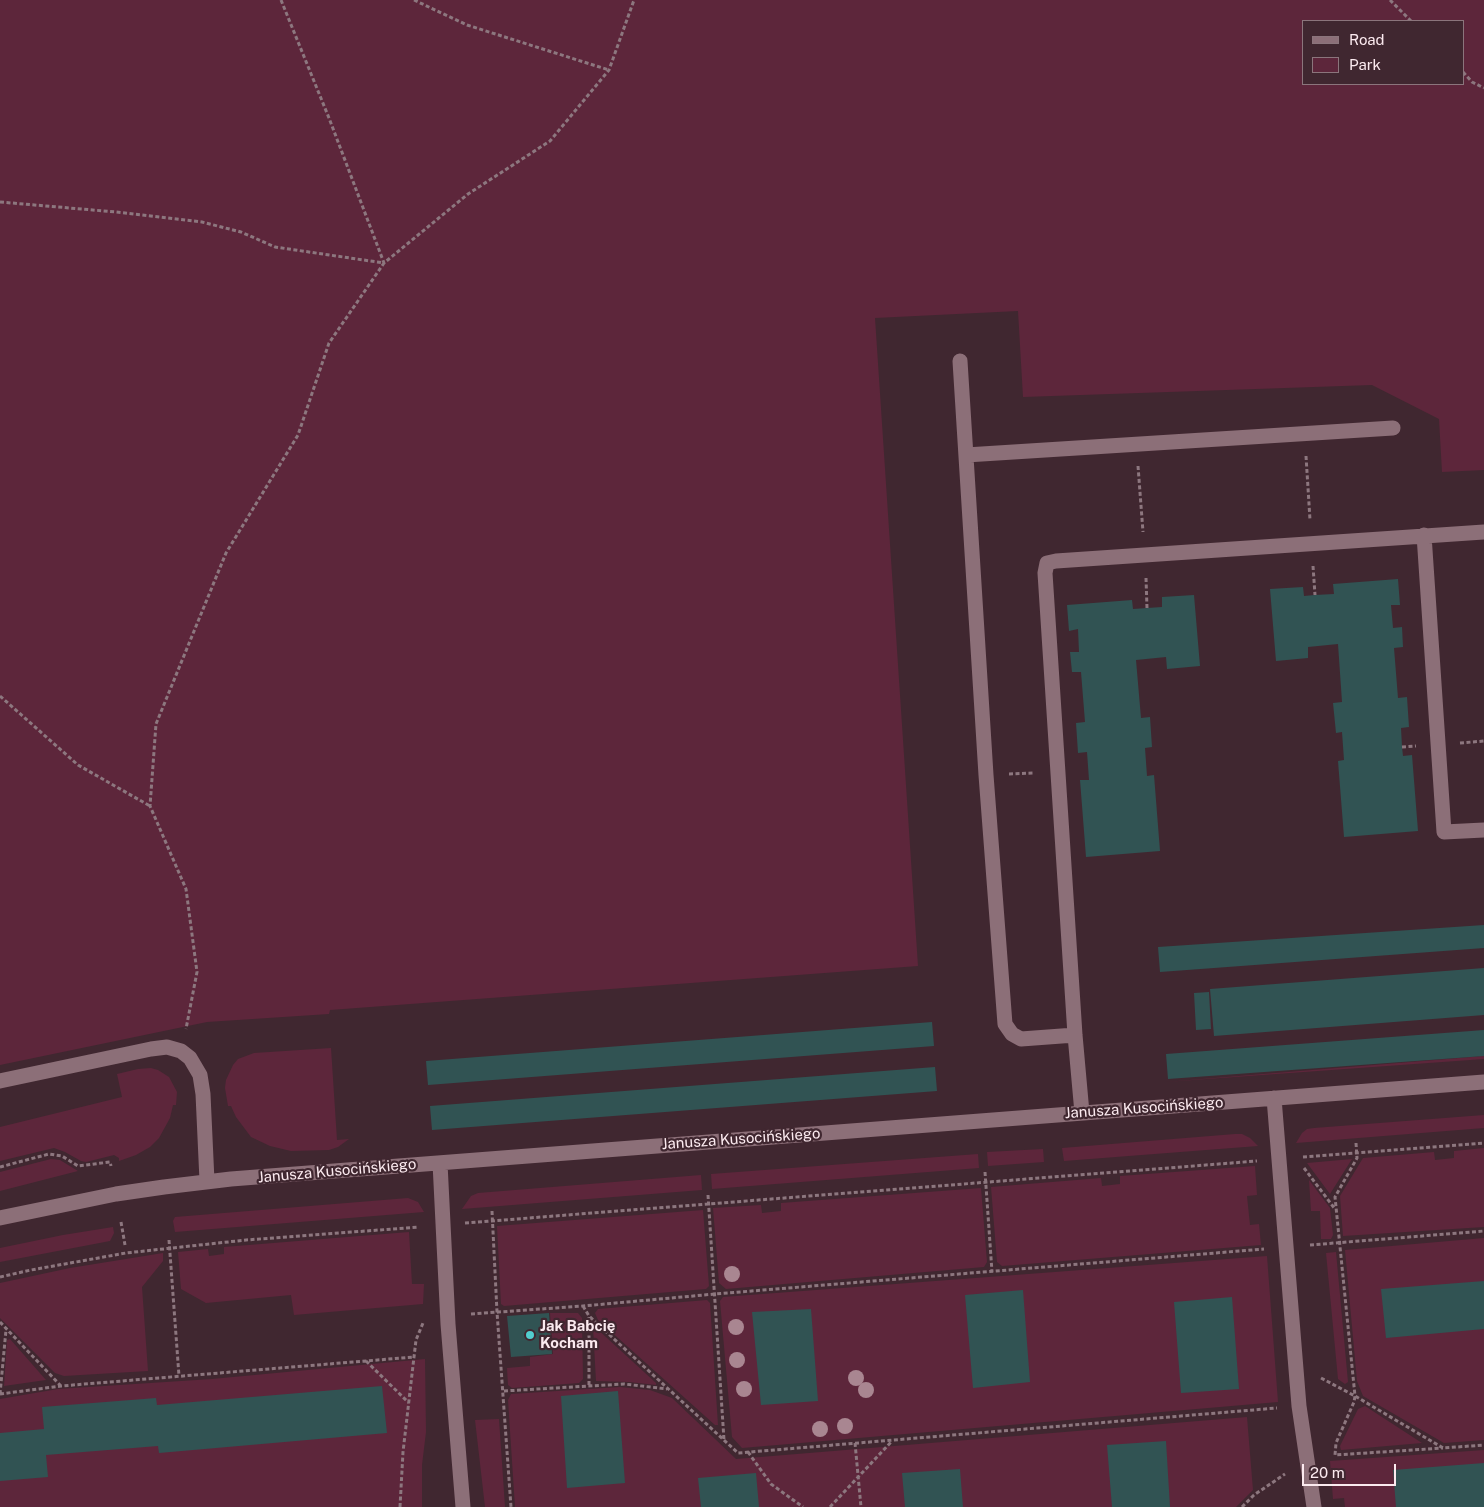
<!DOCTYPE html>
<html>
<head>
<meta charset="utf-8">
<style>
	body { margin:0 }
	#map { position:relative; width:1484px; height:1507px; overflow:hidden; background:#402730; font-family:"Public Sans",sans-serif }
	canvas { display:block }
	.legend { position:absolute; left:1302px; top:20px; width:162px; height:65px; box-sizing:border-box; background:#402730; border:1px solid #8b757c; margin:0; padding:6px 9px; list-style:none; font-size:15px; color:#fbeaef }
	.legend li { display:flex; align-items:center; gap:10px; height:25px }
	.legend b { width:25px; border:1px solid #8b757c }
	.scale { position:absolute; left:1302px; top:1464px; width:94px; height:22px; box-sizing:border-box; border:2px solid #fbeaef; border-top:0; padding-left:6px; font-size:15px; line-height:18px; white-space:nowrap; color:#fbeaef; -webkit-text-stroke:4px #402730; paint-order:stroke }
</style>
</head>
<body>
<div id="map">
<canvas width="1484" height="1507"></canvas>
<ul class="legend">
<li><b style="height:6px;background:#8c6f78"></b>Road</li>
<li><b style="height:14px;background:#5d263b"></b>Park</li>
</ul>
<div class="scale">20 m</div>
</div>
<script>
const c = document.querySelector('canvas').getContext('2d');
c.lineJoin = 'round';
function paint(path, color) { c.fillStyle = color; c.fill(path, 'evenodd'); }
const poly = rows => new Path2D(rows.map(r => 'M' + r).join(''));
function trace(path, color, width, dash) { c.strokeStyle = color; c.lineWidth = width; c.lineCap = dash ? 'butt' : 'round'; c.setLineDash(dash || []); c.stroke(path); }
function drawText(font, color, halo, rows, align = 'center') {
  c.font = font + ' "Public Sans",sans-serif'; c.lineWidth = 4.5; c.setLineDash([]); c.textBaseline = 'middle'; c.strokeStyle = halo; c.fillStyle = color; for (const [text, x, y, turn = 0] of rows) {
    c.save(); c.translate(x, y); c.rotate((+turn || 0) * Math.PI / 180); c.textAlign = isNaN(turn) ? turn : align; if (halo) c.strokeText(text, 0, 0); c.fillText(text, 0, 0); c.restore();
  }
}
paint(poly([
	[0,0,1484,0,1484,470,1442,472,1439,419,1372,385,1023,397,1018,311,875,318,918,966,330,1010,329,1014,207,1022,0,1065],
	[1463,21,1463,84,1303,84,1303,21],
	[331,1048,337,1140,349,1139,338,1147,329,1150,291,1151,270,1146,251,1137,236,1117,231,1106,228,1106,225,1088,226,1080,233,1065,238,1059,254,1053],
	[1484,1056,1484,1059,1165,1082],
	[151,1068,158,1070,169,1077,177,1092,176,1105,173,1105,170,1118,159,1138,150,1147,136,1155,119,1161,119,1158,114,1155,86,1162,81,1161,65,1152,54,1148,0,1161,0,1127,122,1097,117,1074,138,1069],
	[1484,1115,1484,1128,1296,1143,1302,1133,1307,1129,1314,1128],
	[1235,1134,1242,1134,1250,1138,1258,1146,1064,1161,1062,1148],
	[1484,1148,1484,1227,1343,1236,1340,1196,1363,1158,1434,1152,1435,1160,1454,1158,1454,1151],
	[1043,1149,1044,1162,988,1166,987,1152],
	[978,1154,979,1168,712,1189,711,1174],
	[51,1159,60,1160,78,1171,0,1191,0,1172],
	[1352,1159,1330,1194,1307,1163],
	[1255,1166,1257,1195,1247,1196,1250,1225,1259,1224,1261,1245,1002,1266,997,1262,991,1187,1101,1178,1102,1186,1120,1184,1120,1176],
	[701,1175,702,1190,462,1209,471,1196,478,1193],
	[1309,1180,1330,1208,1333,1235,1331,1239,1321,1239,1320,1211,1311,1211],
	[981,1188,987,1262,984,1267,726,1289,719,1283,713,1208,761,1205,762,1213,781,1211,781,1203],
	[408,1198,418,1202,424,1212,175,1232,173,1221,175,1217],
	[703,1210,709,1286,706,1289,504,1306,501,1304,497,1226],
	[113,1227,114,1233,110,1241,0,1262,0,1248,63,1235],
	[409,1232,412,1284,424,1284,423,1304,294,1315,291,1295,206,1303,181,1289,178,1252,208,1249,209,1256,224,1254,224,1247],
	[1484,1238,1484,1440,1444,1443,1363,1396,1357,1381,1345,1250],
	[1336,1252,1348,1382,1345,1384,1338,1379,1326,1253],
	[163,1253,163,1261,142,1287,148,1371,64,1376,55,1373,0,1318,0,1283,70,1268],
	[1267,1256,1278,1402,742,1448,732,1437,720,1301,723,1297],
	[707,1300,710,1303,718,1425,715,1425,598,1320,595,1313,598,1309],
	[550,1313,578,1313,582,1318,583,1379,579,1383,512,1388,508,1385,507,1368,530,1366,530,1357,553,1354],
	[593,1327,595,1327,656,1383,656,1385,629,1382,596,1381],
	[10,1339,46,1380,4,1386,7,1340],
	[425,1359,426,1432,422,1465,422,1507,0,1507,0,1399,58,1389,212,1379],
	[620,1387,650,1390,672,1398,736,1459,1247,1417,1253,1490,1236,1507,515,1507,508,1400,511,1394],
	[1365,1406,1422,1443,1341,1450,1340,1446,1358,1409],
	[499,1419,505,1507,485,1507,475,1420],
	[1484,1450,1484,1507,1345,1507,1344,1498,1333,1499,1330,1461]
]), '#5d263b');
paint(poly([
	[1398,579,1400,605,1391,605,1393,628,1402,627,1403,647,1394,648,1398,698,1407,697,1409,727,1401,728,1402,747,1403,756,1412,755,1418,831,1344,837,1338,761,1344,760,1342,732,1336,733,1333,703,1342,702,1338,644,1308,647,1308,658,1276,661,1270,589,1303,587,1304,596,1315,595,1334,594,1333,584],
	[1194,595,1200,666,1167,669,1166,657,1136,660,1141,718,1150,717,1152,747,1145,748,1147,776,1154,775,1160,851,1086,857,1080,780,1089,780,1087,752,1078,753,1076,723,1085,722,1081,672,1072,672,1070,652,1079,652,1078,629,1069,631,1067,605,1132,600,1133,609,1162,607,1162,597],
	[1484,925,1484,948,1160,972,1158,947],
	[1484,968,1484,1015,1214,1036,1210,989],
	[1209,992,1211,1029,1196,1030,1194,993],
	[932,1022,934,1046,428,1085,426,1061],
	[1484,1030,1484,1056,1168,1079,1166,1054],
	[935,1067,937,1091,432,1130,430,1106],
	[1484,1281,1484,1329,1386,1338,1381,1289],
	[1023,1290,1030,1382,973,1388,965,1295],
	[1232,1297,1239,1389,1181,1393,1174,1302],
	[811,1309,818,1401,761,1405,752,1312],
	[549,1313,552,1354,511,1357,507,1316],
	[382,1386,387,1433,159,1453,158,1446,46,1455,48,1477,0,1481,0,1433,44,1429,42,1407,156,1398,157,1405],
	[618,1391,625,1483,567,1488,561,1396],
	[1166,1441,1170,1507,1112,1507,1107,1445],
	[1484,1463,1484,1507,1396,1507,1393,1470],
	[960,1469,963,1507,905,1507,902,1473],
	[756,1473,759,1507,701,1507,698,1478]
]), '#315353');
trace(poly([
	[281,0,329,118,384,263,468,194,550,141,609,70,634,0],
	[414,0,467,25,609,70],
	[1390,0,1411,21],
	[1463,72,1472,82,1484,88],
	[0,202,116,212,202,222,241,232,275,247,384,263,329,343,298,435,226,553,156,724,150,806,186,889,197,972,186,1029],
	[1306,456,1310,520],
	[1138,466,1143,532],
	[1313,566,1315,595],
	[1146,578,1147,608],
	[0,696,78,765,150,806],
	[1460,743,1484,741],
	[1402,747,1416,746],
	[1009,774,1035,773],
	[1356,1143,1357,1158,1335,1197,1355,1396,1354,1402,1336,1443,1335,1455,1443,1448],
	[1303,1157,1484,1143],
	[0,1167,49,1154,62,1156,78,1166,110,1162,111,1166],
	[1304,1168,1335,1209],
	[985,1172,992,1272],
	[708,1195,724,1440],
	[492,1211,497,1312,511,1507],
	[121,1222,125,1245],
	[465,1223,1257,1161],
	[169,1240,179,1376],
	[1310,1245,1484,1231],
	[0,1277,31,1270,126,1253,246,1240,419,1227],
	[583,1306,589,1316,738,1453,1277,1408],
	[471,1314,583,1306,715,1294,1264,1249],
	[0,1322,61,1386],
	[366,1361,409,1403],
	[1321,1378,1355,1396,1443,1448,1484,1445],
	[589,1385,589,1317],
	[504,1391,624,1384,667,1389],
	[0,1394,61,1386,414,1357],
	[0,1394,6,1330],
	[855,1443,861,1507],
	[748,1452,771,1484,803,1507],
	[400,1507,403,1452,414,1357,416,1340,423,1323],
	[830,1507,892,1441],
	[1242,1507,1254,1495,1285,1474]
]), '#8d777f', 3, [4, 2.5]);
trace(poly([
	[960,361,986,775,1005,1024,1012,1034,1021,1039,1075,1035],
	[966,455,1393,428],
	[1424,535,1444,832,1484,830],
	[0,1081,151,1049,167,1047,181,1051,190,1058,200,1075,203,1094,207,1181],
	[1274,1098,1299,1406,1314,1507],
	[1082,1113,1075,1035,1045,573,1047,563,1056,561,1484,532],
	[440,1163,448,1324,463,1507],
	[0,1218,116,1194,164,1187,231,1179,1484,1082]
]), '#8c6f78', 15);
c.fillStyle = '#a98691';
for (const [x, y] of [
	[732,1274],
	[736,1327],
	[737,1360],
	[856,1378],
	[744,1389],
	[866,1390],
	[845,1426],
	[820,1429]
]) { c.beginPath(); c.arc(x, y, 8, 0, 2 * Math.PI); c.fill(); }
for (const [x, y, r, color] of [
	[530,1335,5,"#52cdce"]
]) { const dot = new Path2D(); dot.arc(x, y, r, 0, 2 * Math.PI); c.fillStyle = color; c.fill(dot); trace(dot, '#402730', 2); }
drawText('15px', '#fbeaef', '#402730', [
	["Janusza Kusocińskiego",1144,1108,-4],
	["Janusza Kusocińskiego",741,1139,-4],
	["Janusza Kusocińskiego",337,1171,-5]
]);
drawText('bold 15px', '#fbeaef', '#402730', [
	["Jak Babcię",540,1326],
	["Kocham",540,1343]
], 'left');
</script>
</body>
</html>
